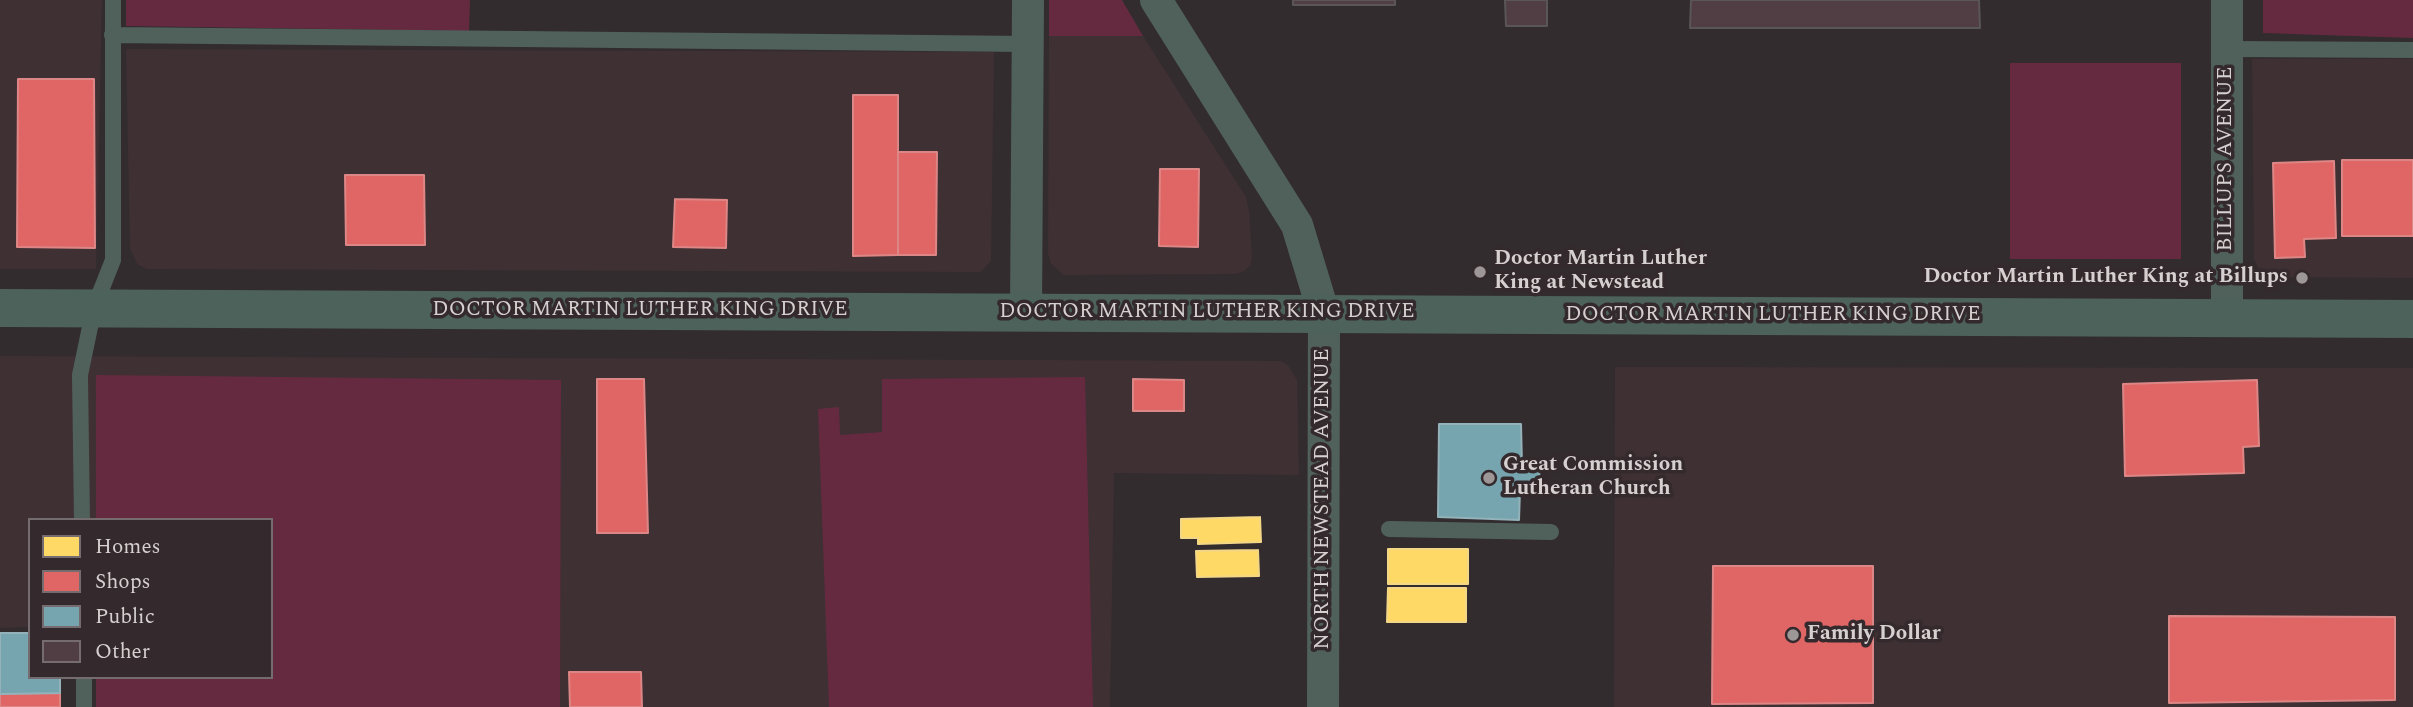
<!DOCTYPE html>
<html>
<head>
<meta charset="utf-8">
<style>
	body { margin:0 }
	#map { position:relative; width:2413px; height:707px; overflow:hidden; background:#322c2e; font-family:Spectral,serif }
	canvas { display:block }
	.legend { position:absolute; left:28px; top:518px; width:245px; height:161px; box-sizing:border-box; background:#342a2d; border:2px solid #756c6f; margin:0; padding:9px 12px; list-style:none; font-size:21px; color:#d6d0d1 }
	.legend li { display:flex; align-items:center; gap:14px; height:35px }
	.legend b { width:35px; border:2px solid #756c6f }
</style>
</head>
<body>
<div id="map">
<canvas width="2413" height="707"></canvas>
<ul class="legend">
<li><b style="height:19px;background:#ffd966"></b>Homes</li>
<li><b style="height:19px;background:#e06666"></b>Shops</li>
<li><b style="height:19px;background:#76a5af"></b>Public</li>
<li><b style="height:19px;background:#513e45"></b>Other</li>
</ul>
</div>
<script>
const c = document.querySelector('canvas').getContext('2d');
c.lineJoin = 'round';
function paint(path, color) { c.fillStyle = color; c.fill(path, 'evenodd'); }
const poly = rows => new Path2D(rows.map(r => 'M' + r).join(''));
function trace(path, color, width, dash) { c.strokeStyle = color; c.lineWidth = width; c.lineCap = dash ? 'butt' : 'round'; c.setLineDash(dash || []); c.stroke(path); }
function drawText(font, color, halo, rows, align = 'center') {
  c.font = font + ' Spectral,serif'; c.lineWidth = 7; c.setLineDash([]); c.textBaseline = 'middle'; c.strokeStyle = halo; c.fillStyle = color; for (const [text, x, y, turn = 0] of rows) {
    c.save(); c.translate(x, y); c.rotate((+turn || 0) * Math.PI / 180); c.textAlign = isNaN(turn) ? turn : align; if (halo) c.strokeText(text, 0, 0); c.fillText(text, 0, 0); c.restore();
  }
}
paint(poly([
	[0,0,102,0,96,269,0,269],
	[1049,36,1143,36,1246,197,1249,211,1252,257,1250,266,1244,271,1235,274,1064,275,1051,264,1048,253],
	[126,49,994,52,991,261,981,272,147,269,138,265,130,249],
	[2252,59,2413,59,2413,278,2268,277,2261,274,2254,259],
	[0,356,1280,361,1288,365,1297,380,1299,475,1114,473,1110,707,100,707,271,677,271,520,30,520,30,627,0,628],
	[1615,367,2413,368,2413,707,1614,707]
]), '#3f3034');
paint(poly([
	[126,0,470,0,469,31,126,26],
	[1049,0,1122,0,1143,36,1049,36],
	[2263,0,2413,0,2413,38,2263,33],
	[2010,63,2181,63,2181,259,2010,259],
	[96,375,561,380,560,707,96,707,96,677,271,677,271,520,96,520],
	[1085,377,1093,707,829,707,818,409,839,407,840,435,882,432,882,379]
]), '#652a40');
const homes = poly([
	[1260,517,1261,542,1198,544,1198,538,1181,538,1181,519,1260,517],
	[1388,549,1468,549,1468,584,1388,584,1388,549],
	[1258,550,1259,576,1197,577,1196,551,1258,550],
	[1388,588,1466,588,1466,622,1387,622,1388,588]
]);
paint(homes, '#ffd966');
trace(homes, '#f3d686', 2);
const shops = poly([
	[18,79,94,79,95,248,17,247,18,79],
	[853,95,898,95,898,255,853,256,853,95],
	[898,152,937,152,936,255,898,255,898,152],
	[2342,160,2413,160,2413,236,2342,236,2342,160],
	[2334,161,2336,238,2304,239,2305,257,2275,258,2273,163,2334,161],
	[1160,169,1199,169,1198,247,1159,246,1160,169],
	[345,175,424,175,425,245,346,245,345,175],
	[675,199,727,200,726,248,673,247,675,199],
	[597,379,644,379,648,533,597,533,597,379],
	[1133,379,1184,380,1184,411,1133,411,1133,379],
	[2257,380,2259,446,2243,447,2244,473,2125,476,2123,384,2257,380],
	[1713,566,1873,566,1873,703,1712,704,1713,566],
	[2169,616,2395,617,2395,700,2169,703,2169,616],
	[569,672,641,672,642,707,570,707,569,672],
	[60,693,60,707,0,707,0,694,60,693]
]);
paint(shops, '#e06666');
trace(shops, '#dd8686', 2);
const public = poly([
	[1439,424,1521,424,1522,466,1539,464,1540,491,1520,490,1519,520,1438,517,1439,424],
	[0,633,30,633,30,677,60,677,60,693,0,694,0,633]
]);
paint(public, '#76a5af');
trace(public, '#93b2b9', 2);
const building = poly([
	[1293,0,1395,0,1395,5,1293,5,1293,0],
	[1505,0,1547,0,1547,26,1506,26,1505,0],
	[1691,0,1979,0,1980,28,1690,28,1691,0]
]);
paint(building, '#513e45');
trace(building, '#5a5557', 2);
trace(poly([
	[112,35,1028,44],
	[2227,49,2413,50],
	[82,520,80,375,94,308,113,260,113,0],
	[1389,529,1551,532],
	[84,677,84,707]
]), '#50615c', 16);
trace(poly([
	[1156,0,1297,225,1324,314,1323,707],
	[1026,312,1028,0],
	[2227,318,2227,0]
]), '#50615c', 32);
trace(poly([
	[0,308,2413,319]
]), '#4c625b', 38);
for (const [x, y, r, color] of [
	[1480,272,7,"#9d9798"],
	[2302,278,7,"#9d9798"],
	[1489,478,7,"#9d9798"],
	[1793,635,7,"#9d9798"]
]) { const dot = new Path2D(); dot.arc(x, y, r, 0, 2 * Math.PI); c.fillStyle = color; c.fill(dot); trace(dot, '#342a2d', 2.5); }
drawText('21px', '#d6d0d1', '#342a2d', [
	["BILLUPS AVENUE",2227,159,-90],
	["DOCTOR MARTIN LUTHER KING DRIVE",640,311],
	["DOCTOR MARTIN LUTHER KING DRIVE",1207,313],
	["DOCTOR MARTIN LUTHER KING DRIVE",1773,316],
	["NORTH NEWSTEAD AVENUE",1324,499,-90]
]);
drawText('bold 21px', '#d6d0d1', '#342a2d', [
	["Doctor Martin Luther",1494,260],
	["King at Newstead",1494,284],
	["Doctor Martin Luther King at Billups",2288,278,"right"],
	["Great Commission",1503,466],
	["Lutheran Church",1503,490],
	["Family Dollar",1807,635]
], 'left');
</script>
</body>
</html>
